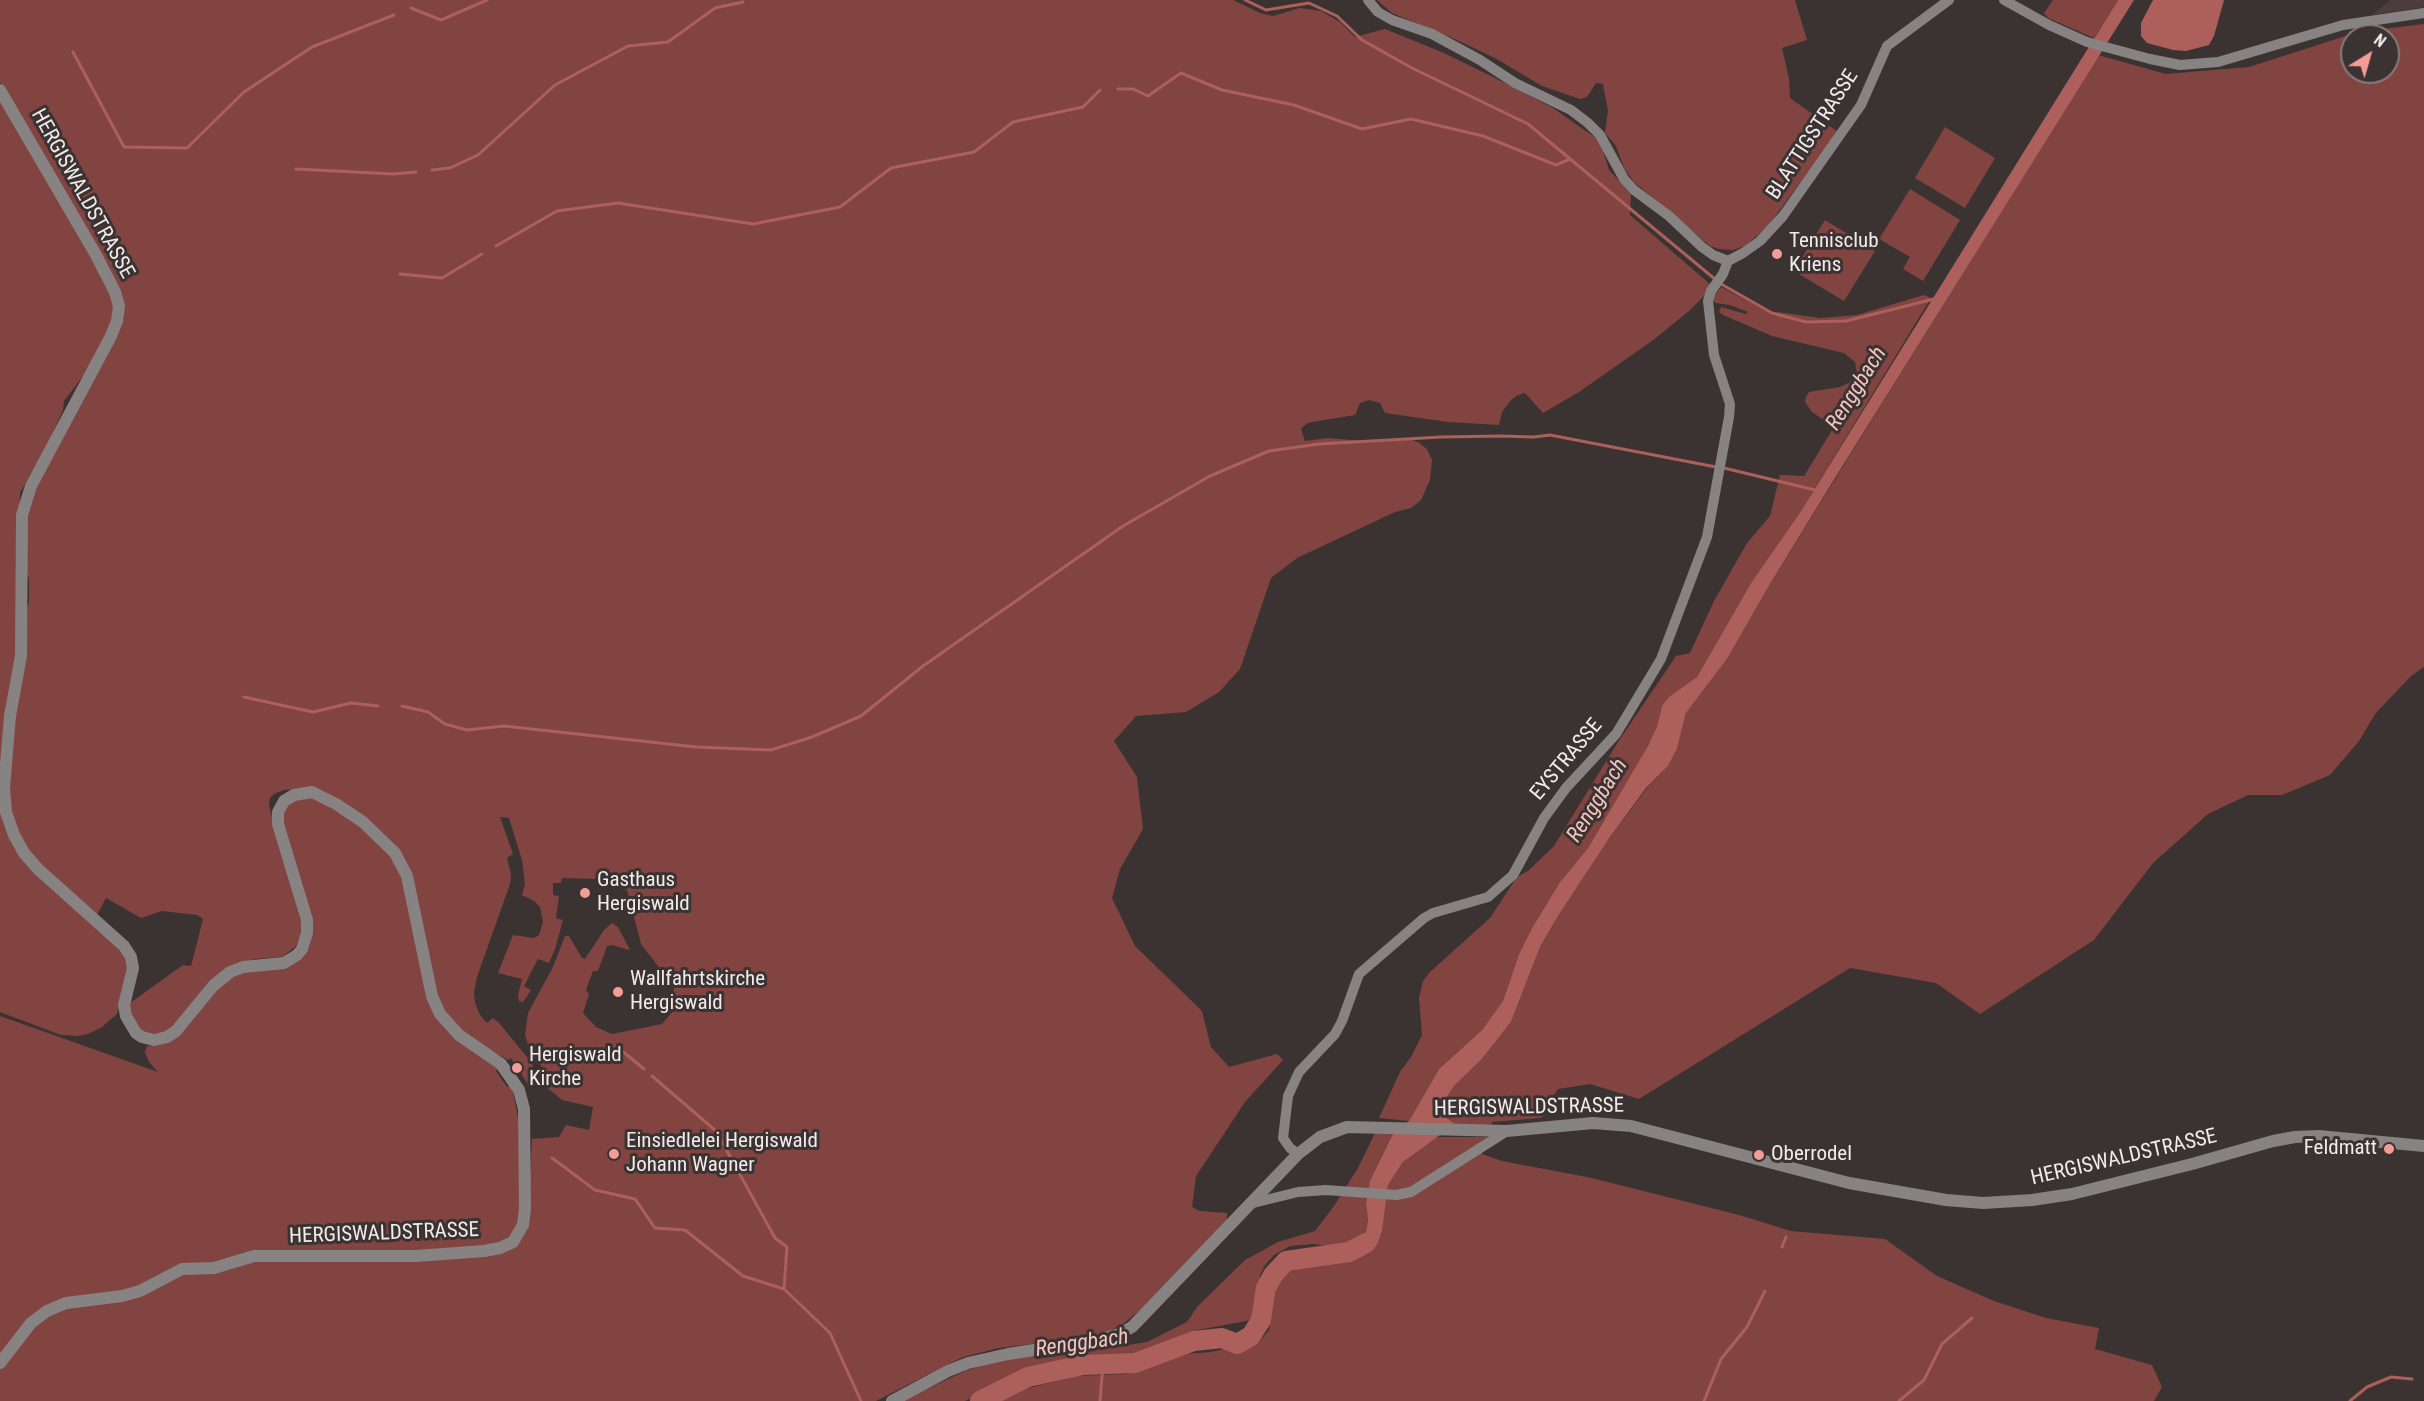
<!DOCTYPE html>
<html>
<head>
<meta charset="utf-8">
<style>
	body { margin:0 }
	#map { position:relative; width:2424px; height:1401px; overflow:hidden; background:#3b3332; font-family:"Roboto Condensed",sans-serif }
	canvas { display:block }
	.north { position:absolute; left:2340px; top:24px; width:60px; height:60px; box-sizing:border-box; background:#3b3332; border:2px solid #847d7c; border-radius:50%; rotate:37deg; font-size:16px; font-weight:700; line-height:24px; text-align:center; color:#f1ebeb }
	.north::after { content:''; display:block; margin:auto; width:21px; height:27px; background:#f59c96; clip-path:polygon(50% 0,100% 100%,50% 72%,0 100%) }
</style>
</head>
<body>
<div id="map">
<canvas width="2424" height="1401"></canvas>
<div class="north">N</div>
</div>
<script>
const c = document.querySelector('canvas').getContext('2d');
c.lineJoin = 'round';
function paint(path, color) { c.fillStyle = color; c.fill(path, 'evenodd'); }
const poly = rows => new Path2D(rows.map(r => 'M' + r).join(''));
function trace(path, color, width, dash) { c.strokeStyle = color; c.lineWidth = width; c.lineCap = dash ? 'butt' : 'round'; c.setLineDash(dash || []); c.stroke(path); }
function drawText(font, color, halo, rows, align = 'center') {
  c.font = font + ' "Roboto Condensed",sans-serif'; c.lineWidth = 6; c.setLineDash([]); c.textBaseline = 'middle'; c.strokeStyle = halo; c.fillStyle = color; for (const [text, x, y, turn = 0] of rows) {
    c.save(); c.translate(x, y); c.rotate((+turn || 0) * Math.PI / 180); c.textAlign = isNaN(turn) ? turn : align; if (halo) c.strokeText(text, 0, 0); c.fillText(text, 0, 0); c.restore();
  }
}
paint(poly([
	[2391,0,2424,0,2424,7,2371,15]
]), '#4c3d3c');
paint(poly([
	[0,0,1233,0,1260,13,1273,16,1300,8,1321,11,1340,22,1355,37,1385,29,1444,53,1495,78,1553,108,1600,141,1609,170,1631,194,1630,215,1711,285,1705,295,1689,311,1652,341,1579,392,1543,413,1525,393,1518,395,1511,400,1502,412,1499,425,1448,422,1385,413,1380,403,1369,400,1360,403,1355,415,1307,423,1301,429,1305,441,1328,438,1363,441,1409,439,1418,442,1427,449,1432,460,1430,480,1421,500,1411,508,1395,512,1297,558,1271,578,1240,669,1219,692,1186,712,1136,716,1114,741,1137,777,1143,829,1120,869,1112,898,1135,946,1202,1011,1211,1047,1229,1067,1277,1054,1283,1060,1245,1102,1196,1176,1192,1207,1200,1211,1227,1213,1227,1220,1141,1309,1123,1324,1101,1335,999,1348,963,1357,876,1401,0,1401,0,1016,158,1072,150,1063,145,1053,147,1046,165,1043,176,1036,225,980,245,970,275,968,291,964,301,958,309,948,312,934,310,920,282,827,284,809,292,801,305,797,314,798,323,801,337,812,344,814,378,840,399,867,412,908,429,995,438,1018,453,1035,498,1068,496,1071,507,1087,510,1085,513,1092,519,1123,521,1195,529,1192,532,1139,559,1137,566,1125,589,1130,593,1107,562,1100,545,1086,543,1069,528,1044,525,1035,528,1013,553,967,565,936,569,936,582,958,585,959,604,930,612,923,618,927,629,948,629,950,612,945,607,946,598,971,593,971,586,990,589,994,583,1013,596,1027,612,1034,662,1024,673,1011,674,987,641,944,627,890,598,879,562,878,561,883,553,883,553,895,559,896,556,918,563,920,555,949,549,963,538,959,524,986,531,990,523,1002,519,1001,518,995,522,979,498,973,513,935,534,938,539,935,543,922,540,907,534,901,522,895,525,884,522,860,509,818,500,817,513,854,507,858,511,874,510,884,477,977,474,992,475,1003,480,1015,487,1023,493,1018,499,1023,532,1063,535,1077,529,1086,511,1058,508,1060,465,1035,455,1026,442,1007,433,979,415,889,402,856,384,834,369,822,330,796,307,788,284,790,274,794,270,798,269,806,302,925,302,932,296,946,282,957,255,959,225,968,208,984,177,1024,164,1033,150,1034,141,1030,133,1022,130,1012,130,1003,183,965,191,966,203,919,197,915,162,911,141,918,106,898,97,915,55,881,31,856,19,839,9,812,7,791,10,748,16,701,27,656,25,616,29,602,29,579,25,567,24,542,29,506,34,490,55,446,120,330,124,306,120,290,99,253,0,82],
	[1377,0,1795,0,1807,40,1782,48,1789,79,1790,98,1838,132,1767,227,1745,246,1733,250,1719,249,1710,246,1646,192,1634,182,1624,168,1616,146,1605,133,1608,111,1603,84,1596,83,1587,97,1580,99,1542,86,1495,58,1457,40,1392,13],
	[2053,0,2118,0,2094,38,2048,18,2044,13],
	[2424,24,2424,667,2411,676,2375,714,2359,741,2330,775,2282,795,2248,795,2208,814,2153,863,2094,940,1980,1014,1936,983,1850,968,1639,1099,1590,1084,1558,1089,1549,1102,1544,1116,1540,1118,1492,1122,1491,1126,1455,1124,1444,1116,1442,1110,1446,1098,1454,1086,1481,1060,1511,1022,1540,947,1558,916,1610,837,1647,788,1668,766,1677,749,1686,713,1727,659,1770,584,2098,55,2166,74,2249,67,2358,32],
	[2352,36,2388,36,2388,72,2352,72],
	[0,99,93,257,114,300,111,327,86,372,64,401,63,410,48,443,20,493,18,641,7,705,10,837,115,943,125,958,128,967,117,1014,102,1027,88,1034,78,1036,61,1035,0,1012],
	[1945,127,1995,158,1965,208,1915,178],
	[1910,189,1960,220,1923,281,1903,269,1910,257,1879,239],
	[1825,220,1875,251,1844,301,1794,271],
	[1721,287,1776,316,1777,312,1821,318,1857,315,1924,295,1931,298,1801,511,1751,583,1697,677,1662,706,1657,726,1649,744,1588,848,1560,882,1532,928,1519,954,1503,1001,1496,1013,1483,1029,1439,1069,1409,1121,1379,1118,1400,1072,1411,1057,1422,1035,1419,998,1423,981,1430,972,1490,918,1517,877,1528,871,1554,846,1618,742,1676,656,1690,653,1714,601,1747,543,1770,516,1780,475,1804,476,1834,427,1812,412,1805,402,1806,397,1809,392,1840,387,1849,383,1857,373,1855,362,1844,353,1772,336,1723,315,1719,312,1721,307,1746,314,1748,312,1730,305,1716,303,1713,301,1715,295],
	[1375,1133,1393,1134,1366,1203,1368,1220,1366,1232,1353,1245,1339,1247,1312,1244,1290,1246,1274,1255,1265,1265,1260,1275,1259,1306,1255,1316,1247,1321,1197,1330,1128,1359,1074,1363,1025,1370,965,1401,902,1401,965,1371,988,1363,1031,1355,1037,1359,1147,1342,1187,1322,1197,1307,1245,1260,1278,1242,1315,1231,1334,1206,1358,1168],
	[1435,1137,1490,1137,1481,1142,1482,1154,1502,1161,1592,1178,1739,1215,1791,1231,1885,1239,1937,1276,1994,1301,2046,1318,2099,1328,2095,1349,2152,1365,2162,1387,2154,1401,1001,1401,1029,1388,1076,1376,1126,1374,1186,1354,1211,1352,1260,1341,1269,1330,1277,1283,1284,1269,1292,1264,1346,1262,1384,1207,1388,1185,1403,1162]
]), '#824441');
paint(poly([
	[2118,0,2134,0,1835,478,1770,584,1727,659,1686,713,1677,749,1668,766,1646,788,1610,837,1558,916,1540,947,1511,1022,1481,1060,1454,1086,1446,1098,1442,1110,1444,1116,1455,1124,1403,1162,1388,1185,1382,1231,1377,1245,1361,1257,1346,1262,1339,1247,1353,1245,1366,1232,1368,1220,1366,1203,1370,1181,1393,1134,1409,1121,1439,1069,1483,1029,1503,1001,1519,954,1532,928,1560,882,1588,848,1649,744,1657,726,1662,706,1669,697,1697,677,1751,583,1801,511],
	[2153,0,2224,0,2214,36,2209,45,2186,51,2173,50,2147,43,2141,36,2141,23]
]), '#ac5f5b');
trace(poly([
	[1245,0,1266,10,1309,3,1337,16,1362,40,1412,68,1528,124,1716,280],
	[411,8,441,20,487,0],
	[73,52,124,147,187,148,244,92,312,47,394,15],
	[1118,89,1133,89,1148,96,1181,73,1222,90,1294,105,1362,129,1411,119,1483,136,1556,165,1570,159],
	[296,169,393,174,416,172],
	[432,170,450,168,478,155,555,85,628,46,668,42,715,8,743,2],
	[496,246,557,211,618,203,753,224,840,207,891,168,974,152,1013,122,1083,107,1100,90],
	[400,274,442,278,482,254],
	[1721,284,1772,313,1806,322,1846,321,1934,299],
	[1724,468,1815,490],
	[244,697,313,712,351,703,378,706],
	[402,706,428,712,445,724,467,730,504,726,696,747,771,750,812,737,861,716,923,666,1123,526,1210,476,1269,451,1319,444,1441,437,1500,436,1534,437,1550,435,1716,467],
	[616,1046,644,1069],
	[652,1076,716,1131,775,1238,787,1247,784,1289,830,1333,861,1401],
	[552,1158,595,1190,635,1199,655,1228,685,1230,743,1276,784,1289],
	[1782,1247,1786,1237],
	[1100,1401,1103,1364],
	[1704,1401,1721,1359,1747,1327,1765,1291],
	[1899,1401,1924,1380,1942,1344,1972,1318],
	[2350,1401,2367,1387,2391,1377,2412,1379]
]), '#ac5f5b', 3);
trace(poly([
	[980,1401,1028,1377,1083,1365,1135,1363,1194,1341,1222,1338,1237,1344,1251,1336,1261,1320,1266,1288,1273,1275,1286,1261,1349,1252,1366,1243]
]), '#ac5f5b', 20);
trace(poly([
	[1368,0,1378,12,1392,20,1432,34,1480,60,1515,83,1571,110,1588,123,1600,135,1624,179,1634,190,1669,216,1702,247,1713,255,1728,261],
	[2004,0,2049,25,2087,42,2150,59,2180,65,2218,62,2343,25,2424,13],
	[1728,261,1743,253,1760,241,1783,216,1861,105,1887,46,1949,0],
	[1298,1154,1290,1148,1283,1138,1288,1096,1299,1072,1335,1034,1342,1021,1359,974,1424,918,1433,913,1488,897,1513,875,1544,818,1566,788,1616,734,1661,659,1707,537,1729,417,1730,404,1714,355,1708,301,1711,291,1723,274,1728,261],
	[1253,1203,1298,1192,1326,1190,1396,1195,1411,1192,1507,1131]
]), '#878382', 10);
trace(poly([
	[0,90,96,255,115,292,119,306,117,321,111,336,31,486,22,515,21,656,10,716,4,788,6,812,14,835,24,853,38,869,124,946,131,957,133,968,124,1005,126,1016,136,1033,142,1037,154,1040,167,1037,176,1031,213,986,230,972,243,967,284,963,297,955,302,949,307,933,307,920,278,824,278,812,284,801,294,795,312,792,336,804,363,822,395,853,407,876,432,996,440,1014,459,1035,501,1064,519,1090,524,1109,525,1209,523,1225,513,1242,500,1248,484,1251,416,1256,254,1256,214,1268,182,1269,140,1291,122,1296,66,1303,47,1311,31,1323,0,1363],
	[892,1401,948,1371,968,1363,1008,1354,1098,1340,1119,1334,1132,1327,1298,1154,1320,1137,1347,1127,1507,1131,1593,1123,1631,1126,1849,1183,1946,1200,1983,1203,2032,1200,2072,1194,2192,1164,2273,1141,2295,1137,2319,1136,2424,1146]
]), '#878382', 12);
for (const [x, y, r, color] of [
	[1777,254,6,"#f59c96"],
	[585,893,6,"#f59c96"],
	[618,992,6,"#f59c96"],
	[517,1068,6,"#f59c96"],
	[2389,1149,6,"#f59c96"],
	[614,1154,6,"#f59c96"],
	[1759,1155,6,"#f59c96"]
]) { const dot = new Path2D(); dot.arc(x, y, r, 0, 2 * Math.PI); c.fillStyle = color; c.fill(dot); trace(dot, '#3b3332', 2); }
drawText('21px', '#f1ebeb', '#3b3332', [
	["BLATTIGSTRASSE",1813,135,-57],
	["HERGISWALDSTRASSE",82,194,61],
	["EYSTRASSE",1567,760,-50],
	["HERGISWALDSTRASSE",1529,1108,-1],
	["HERGISWALDSTRASSE",2124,1158,-13],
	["HERGISWALDSTRASSE",384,1234,-2]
]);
drawText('21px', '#f1ebeb', '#3b3332', [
	["Tennisclub",1789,242],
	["Kriens",1789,266],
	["Gasthaus",597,881],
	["Hergiswald",597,905],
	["Wallfahrtskirche",630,980],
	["Hergiswald",630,1004],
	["Hergiswald",529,1056],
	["Kirche",529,1080],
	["Einsiedlelei Hergiswald",626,1142],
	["Johann Wagner",626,1166],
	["Feldmatt",2377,1149,"right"],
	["Oberrodel",1771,1155]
], 'left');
drawText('italic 22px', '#f2c5c1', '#3b3332', [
	["Renggbach",1857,389,-58],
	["Renggbach",1598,801,-58],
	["Renggbach",1082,1344,-8]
]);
</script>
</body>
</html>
